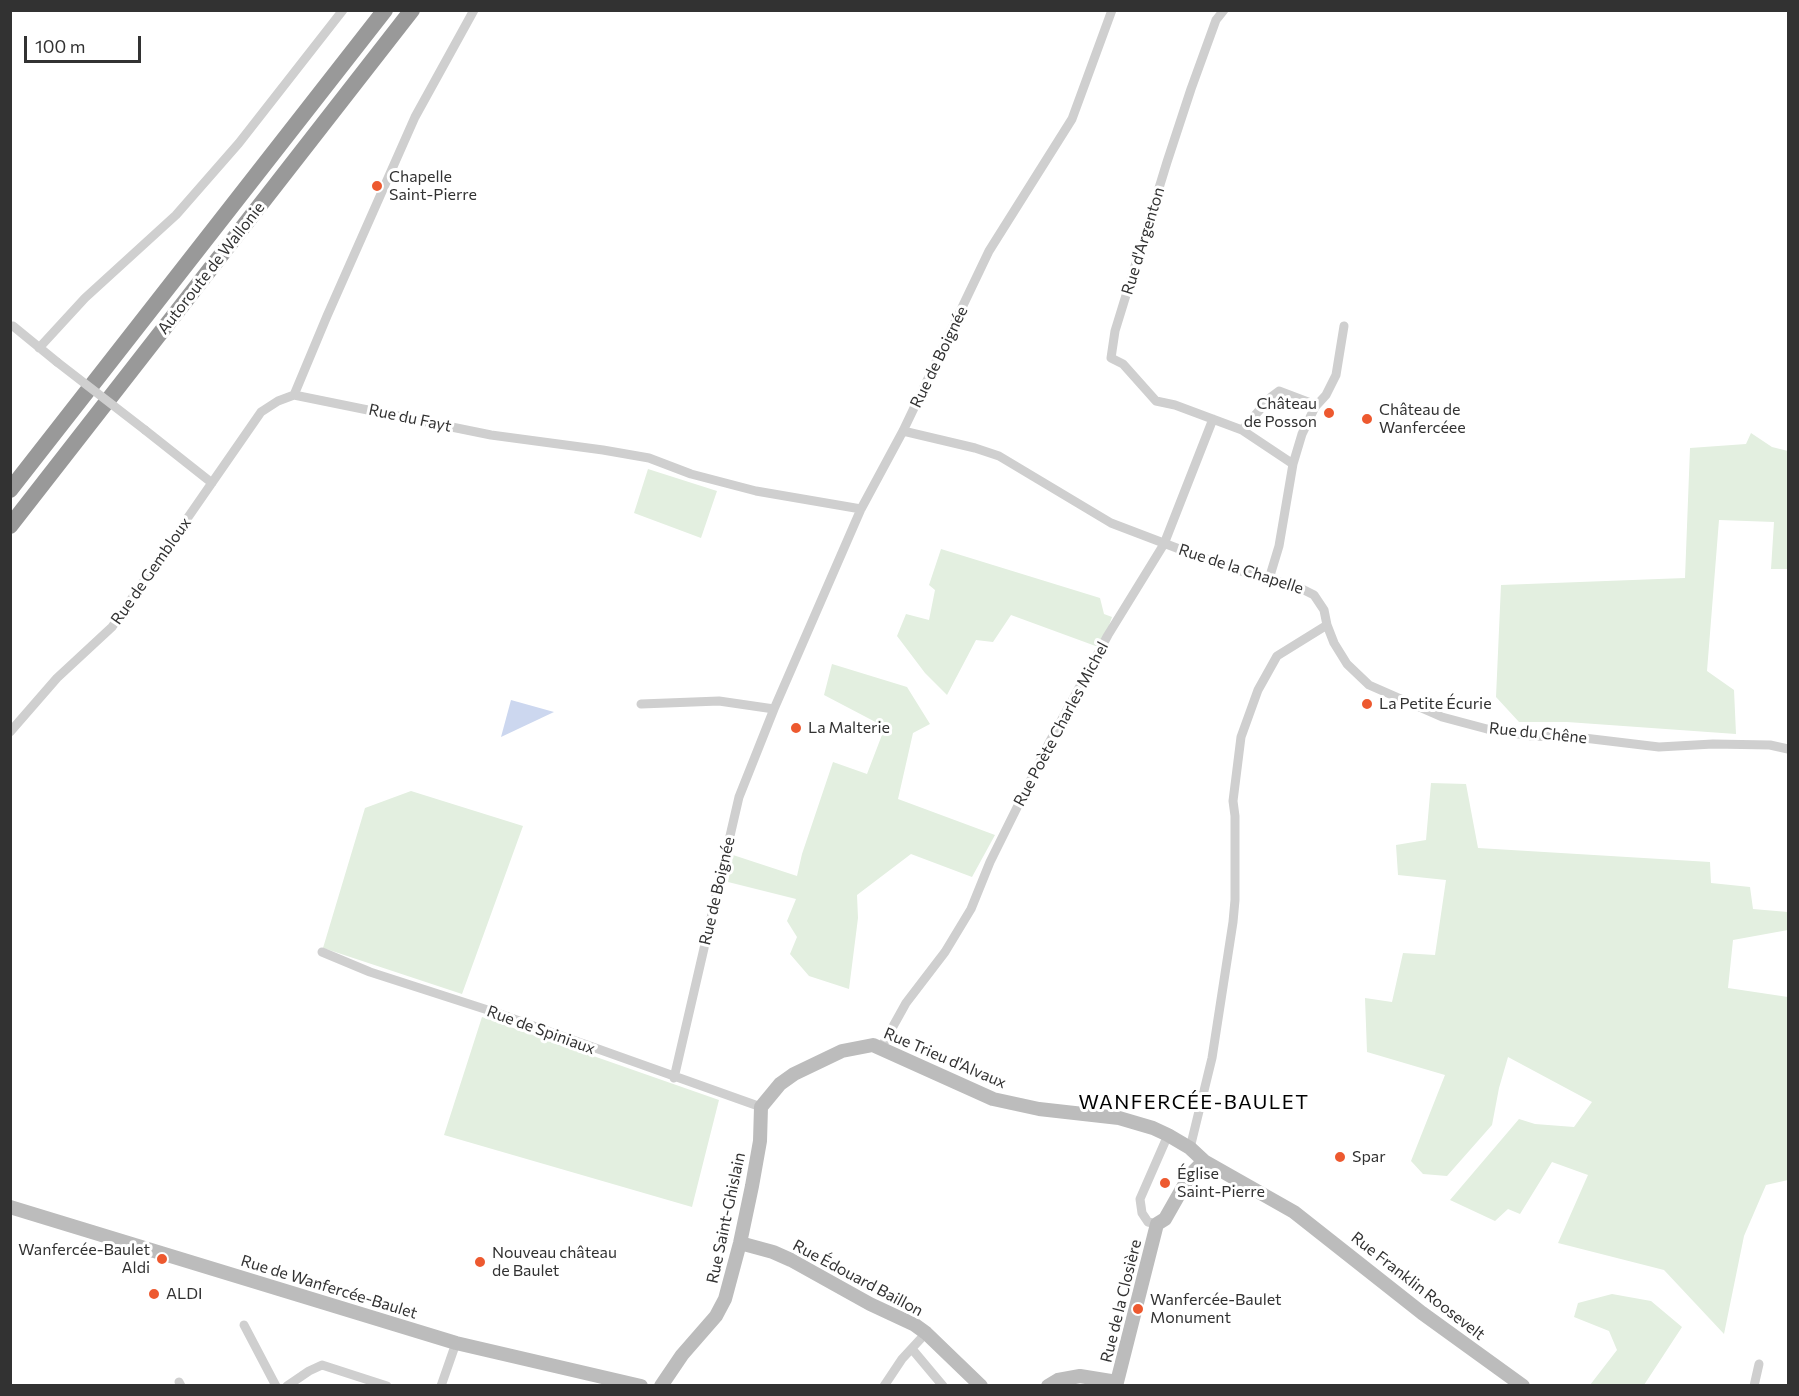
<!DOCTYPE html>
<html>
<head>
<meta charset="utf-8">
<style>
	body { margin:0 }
	#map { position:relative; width:1799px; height:1396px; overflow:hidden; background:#fff; font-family:Commissioner,sans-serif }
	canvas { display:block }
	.frame { position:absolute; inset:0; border:12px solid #323232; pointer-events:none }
	.scale { position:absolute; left:24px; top:36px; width:117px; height:27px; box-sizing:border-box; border:3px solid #323232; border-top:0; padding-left:8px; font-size:18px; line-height:21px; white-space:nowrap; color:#323232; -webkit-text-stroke:4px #fff; paint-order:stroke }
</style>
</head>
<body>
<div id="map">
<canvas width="1799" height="1396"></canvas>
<div class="frame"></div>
<div class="scale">100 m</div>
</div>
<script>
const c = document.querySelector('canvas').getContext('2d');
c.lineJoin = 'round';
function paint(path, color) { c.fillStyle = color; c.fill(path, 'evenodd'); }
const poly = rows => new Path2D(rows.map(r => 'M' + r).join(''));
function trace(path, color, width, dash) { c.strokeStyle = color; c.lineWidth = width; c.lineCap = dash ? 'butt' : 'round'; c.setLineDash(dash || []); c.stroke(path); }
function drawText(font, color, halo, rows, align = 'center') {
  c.font = font + ' Commissioner,sans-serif'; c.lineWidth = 6; c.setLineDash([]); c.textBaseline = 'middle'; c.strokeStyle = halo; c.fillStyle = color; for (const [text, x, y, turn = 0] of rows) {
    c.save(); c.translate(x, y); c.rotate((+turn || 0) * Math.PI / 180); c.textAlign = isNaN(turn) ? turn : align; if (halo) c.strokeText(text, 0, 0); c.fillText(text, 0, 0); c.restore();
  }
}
paint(poly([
	[1751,433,1772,447,1788,451,1788,569,1771,569,1774,522,1719,520,1707,671,1734,690,1736,734,1567,722,1519,722,1496,697,1501,585,1685,578,1690,448,1746,444],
	[648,469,717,491,701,538,634,513],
	[941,549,1100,598,1104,614,1112,617,1101,648,1011,615,993,642,976,640,947,695,925,673,897,636,906,614,929,620,935,590,929,585],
	[832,664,907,687,930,724,913,733,898,799,995,835,972,877,911,854,857,895,858,918,849,989,809,976,790,954,797,937,787,921,796,899,728,882,733,855,797,876,802,854,833,762,867,774,885,727,824,695],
	[1431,783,1466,784,1478,848,1710,862,1711,883,1750,887,1753,909,1788,912,1788,930,1733,940,1728,988,1788,997,1788,1019,1787,1025,1788,1026,1788,1180,1766,1185,1744,1236,1724,1334,1664,1270,1558,1243,1588,1175,1552,1162,1520,1214,1508,1209,1495,1221,1450,1200,1519,1119,1535,1124,1574,1127,1592,1102,1508,1057,1499,1088,1492,1125,1447,1176,1423,1174,1411,1161,1445,1075,1367,1052,1365,998,1392,1002,1403,953,1435,955,1446,880,1398,875,1396,845,1426,840],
	[411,791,523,826,462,994,323,948,365,808],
	[482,1017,719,1100,692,1207,444,1135],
	[1612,1294,1651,1301,1682,1327,1644,1385,1590,1385,1617,1350,1609,1331,1574,1317,1578,1303]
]), '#e3efe0');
paint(poly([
	[511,700,554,712,501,737]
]), '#ccd7ef');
trace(poly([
	[1224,10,1216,20,1191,89,1167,162,1115,331,1111,358,1123,364,1156,401,1175,405,1242,430,1293,464,1279,546,1269,579],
	[13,326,57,362],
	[39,348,85,298,176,215,239,143,343,10],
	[294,395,327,316,415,117,474,10],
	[1315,407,1326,395,1336,375,1344,326],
	[145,430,212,483],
	[1242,430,1271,397,1279,391,1308,402,1315,407,1302,434,1293,464],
	[903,431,975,448,999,456,1111,523,1195,555,1258,577,1296,586,1314,595,1324,610,1327,625,1334,643,1347,664,1369,685,1442,717,1487,729,1532,736,1584,738,1659,747,1713,744,1770,745,1788,749],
	[641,704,719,701,774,709],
	[10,732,57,678,112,627,261,412,278,401,294,395,491,435,603,450,649,458,691,474,756,491,861,509],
	[322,952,370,972,497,1013,761,1107],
	[881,1048,906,1003,945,952,971,909,990,862,1049,743,1108,635,1164,544,1213,419],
	[674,1078,739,797,774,709,861,509,903,431,989,251,1072,119,1112,10],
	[1190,1148,1212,1058,1233,922,1235,900,1235,816,1233,801,1241,737,1258,690,1277,656,1327,625],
	[1157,1224,1148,1222,1142,1213,1140,1199,1168,1135],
	[244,1325,276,1386],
	[912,1349,943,1386],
	[179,1382,181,1386],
	[287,1386,309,1371,322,1365,387,1386],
	[441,1386,456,1343],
	[884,1386,902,1359,926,1333],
	[1754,1386,1759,1364]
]), '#cfcfcf', 9);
trace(poly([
	[10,1207,456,1343,641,1386],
	[740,1243,773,1252,791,1260,870,1304,915,1325,926,1333,981,1386],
	[661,1386,682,1355,716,1316,725,1299,740,1243,752,1186,760,1141,761,1107,780,1084,794,1074,842,1051,873,1045,993,1099,1039,1109,1119,1118,1153,1128,1168,1135,1190,1148,1204,1161,1294,1212,1422,1313,1523,1386],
	[1048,1386,1058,1380,1080,1376,1117,1382,1157,1224,1165,1219,1190,1175,1204,1161]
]), '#bcbcbc', 14);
trace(poly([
	[10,490,385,10],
	[10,526,412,10]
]), '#999', 16);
trace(poly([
	[57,362,145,430]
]), '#cfcfcf', 9);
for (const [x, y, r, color] of [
	[377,186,6,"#ed592f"],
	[1329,413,6,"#ed592f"],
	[1367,419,6,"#ed592f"],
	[1367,704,6,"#ed592f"],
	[796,728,6,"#ed592f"],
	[1340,1157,6,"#ed592f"],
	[1165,1183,6,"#ed592f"],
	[162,1259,6,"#ed592f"],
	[480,1262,6,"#ed592f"],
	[154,1294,6,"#ed592f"],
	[1138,1309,6,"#ed592f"]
]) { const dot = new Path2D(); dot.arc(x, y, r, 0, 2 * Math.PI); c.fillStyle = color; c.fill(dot); trace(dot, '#fff', 2); }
drawText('16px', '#323232', '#fff', [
	["Chapelle",389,177],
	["Saint-Pierre",389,195],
	["Château",1317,404,"right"],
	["de Posson",1317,422,"right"],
	["Château de",1379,410],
	["Wanfercéee",1379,428],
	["La Petite Écurie",1379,704],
	["La Malterie",808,728],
	["Spar",1352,1157],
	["Église",1177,1174],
	["Saint-Pierre",1177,1192],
	["Wanfercée-Baulet",150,1250,"right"],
	["Aldi",150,1268,"right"],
	["Nouveau château",492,1253],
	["de Baulet",492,1271],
	["ALDI",166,1294],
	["Wanfercée-Baulet",1150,1300],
	["Monument",1150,1318]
], 'left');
drawText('16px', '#323232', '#fff', [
	["Rue d'Argenton",1143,241,-73],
	["Autoroute de Wallonie",211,268,-52],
	["Rue de Boignée",939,357,-64],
	["Rue du Fayt",410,418,12],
	["Rue de la Chapelle",1241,569,18],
	["Rue de Gembloux",151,571,-55],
	["Rue Poète Charles Michel",1061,724,-62],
	["Rue du Chêne",1538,733,6],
	["Rue de Boignée",717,891,-77],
	["Rue de Spiniaux",541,1030,20],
	["Rue Trieu d'Alvaux",945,1058,23],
	["Rue Saint-Ghislain",726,1218,-78],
	["Rue Édouard Baillon",858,1278,28],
	["Rue Franklin Roosevelt",1418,1286,38],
	["Rue de Wanfercée-Baulet",329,1287,17],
	["Rue de la Closière",1121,1301,-76]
]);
c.letterSpacing = '1.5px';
drawText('20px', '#000', '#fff', [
	["WANFERCÉE-BAULET",1194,1102]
]);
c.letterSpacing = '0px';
</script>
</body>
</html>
